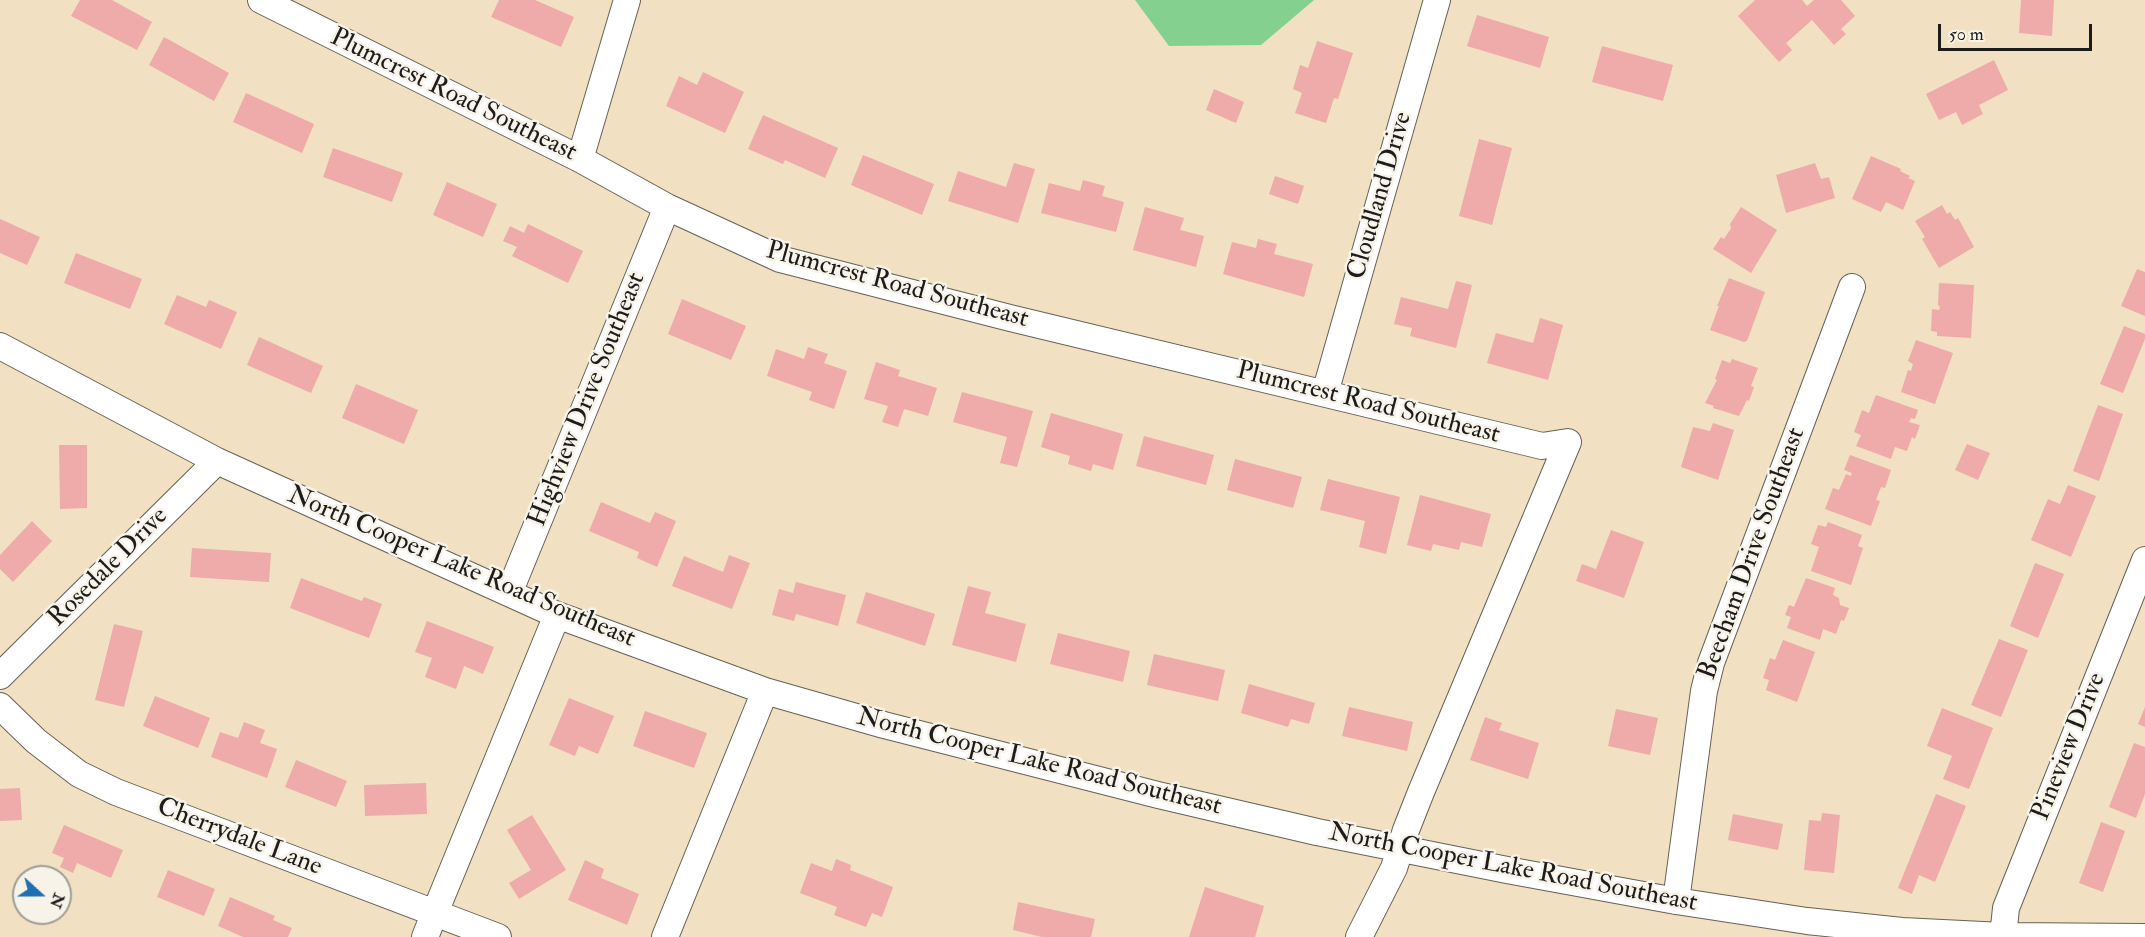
<!DOCTYPE html>
<html>
<head>
<meta charset="utf-8">
<style>
	body { margin:0 }
	#map { position:relative; width:2145px; height:937px; overflow:hidden; background:#f1e0c2; font-family:"IM FELL Double Pica",serif }
	canvas { display:block }
	.north { position:absolute; left:12px; top:865px; width:60px; height:60px; box-sizing:border-box; background:#f7f3e8; border:2px solid #9f9d96; border-radius:50%; rotate:111deg; font-size:16px; font-weight:700; line-height:24px; text-align:center; color:#1c1c1c }
	.north::after { content:''; display:block; margin:auto; width:21px; height:27px; background:#1f6fb2; clip-path:polygon(50% 0,100% 100%,50% 72%,0 100%) }
	.scale { position:absolute; left:1938px; top:24px; width:154px; height:27px; box-sizing:border-box; border:3px solid #1c1c1c; border-top:0; padding-left:8px; font-size:18px; line-height:21px; white-space:nowrap; color:#1c1c1c; -webkit-text-stroke:4px #f7f3e8; paint-order:stroke }
</style>
</head>
<body>
<div id="map">
<canvas width="2145" height="937"></canvas>
<div class="north">N</div>
<div class="scale">50 m</div>
</div>
<script>
const c = document.querySelector('canvas').getContext('2d');
c.lineJoin = 'round';
function paint(path, color) { c.fillStyle = color; c.fill(path, 'evenodd'); }
const poly = rows => new Path2D(rows.map(r => 'M' + r).join(''));
function trace(path, color, width, dash) { c.strokeStyle = color; c.lineWidth = width; c.lineCap = dash ? 'butt' : 'round'; c.setLineDash(dash || []); c.stroke(path); }
function drawText(font, color, halo, rows, align = 'center') {
  c.font = font + ' "IM FELL Double Pica",serif'; c.lineWidth = 5; c.setLineDash([]); c.textBaseline = 'middle'; c.strokeStyle = halo; c.fillStyle = color; for (const [text, x, y, turn = 0] of rows) {
    c.save(); c.translate(x, y); c.rotate((+turn || 0) * Math.PI / 180); c.textAlign = isNaN(turn) ? turn : align; if (halo) c.strokeText(text, 0, 0); c.fillText(text, 0, 0); c.restore();
  }
}
paint(poly([
	[1135,0,1314,0,1261,45,1169,46]
]), '#84d08e');
paint(poly([
	[80,0,112,0,152,22,137,50,71,16],
	[499,0,535,0,574,17,561,47,491,17],
	[1755,0,1802,0,1807,6,1814,0,1841,0,1855,16,1841,29,1846,34,1834,45,1812,20,1786,43,1792,50,1779,62,1738,16],
	[2021,0,2054,0,2052,36,2019,33],
	[1477,15,1549,37,1540,68,1467,46],
	[164,37,229,73,214,101,149,65],
	[1317,41,1353,53,1338,99,1334,98,1326,123,1295,113,1302,93,1293,89,1300,65,1308,68],
	[1602,46,1673,65,1663,101,1592,82],
	[1994,60,2008,90,1979,105,1983,114,1962,125,1956,112,1939,120,1926,94],
	[703,72,744,92,725,133,666,106,679,76,697,85],
	[1214,89,1244,102,1236,123,1206,110],
	[246,93,314,124,302,153,233,122],
	[763,115,838,148,825,178,785,160,783,164,748,149],
	[1479,139,1512,148,1492,225,1459,216],
	[333,148,403,173,392,202,323,177],
	[863,155,934,184,922,215,851,185],
	[1871,156,1901,169,1900,171,1910,176,1908,178,1915,181,1903,210,1886,202,1881,212,1852,199],
	[1014,163,1035,169,1018,223,948,201,958,171,1006,187],
	[1815,163,1821,179,1829,177,1835,198,1786,213,1776,175],
	[1275,176,1304,186,1298,204,1269,194],
	[1083,180,1105,186,1102,196,1124,202,1116,232,1041,213,1049,183,1080,191],
	[447,182,497,204,483,237,433,215],
	[1942,205,1947,214,1950,212,1955,220,1958,218,1974,247,1939,268,1922,239,1925,237,1915,221],
	[1145,207,1184,218,1180,230,1204,236,1196,267,1133,250],
	[1741,207,1777,230,1751,273,1713,249,1721,237,1724,239,1731,228,1730,224],
	[0,219,40,237,27,265,0,253],
	[528,224,583,251,568,283,512,256,517,247,503,241,510,226,524,233],
	[1258,239,1277,244,1274,254,1313,264,1304,297,1223,274,1232,242,1256,248],
	[76,253,142,279,130,309,64,283],
	[2137,269,2145,272,2145,316,2121,306],
	[1729,278,1765,292,1747,341,1744,342,1710,330,1719,306,1717,306],
	[1456,281,1472,285,1456,348,1410,336,1412,328,1394,324,1401,297,1448,309],
	[1939,283,1974,285,1971,338,1937,336,1937,332,1931,331,1932,309,1939,310,1940,307,1938,305],
	[177,295,206,307,209,300,237,312,221,349,164,324],
	[682,299,746,326,731,360,668,334],
	[1540,318,1563,325,1548,380,1487,363,1496,333,1533,343],
	[2124,326,2145,334,2145,339,2123,393,2100,384],
	[259,337,323,366,311,393,247,365],
	[1916,340,1953,353,1935,404,1901,392,1908,370,1911,371,1913,364,1908,361],
	[808,347,828,354,824,363,847,371,834,409,809,400,812,392,767,376,776,349,804,359],
	[1732,359,1758,368,1751,386,1754,387,1749,401,1747,400,1739,416,1713,408,1714,406,1705,403,1717,380,1715,379,1722,360,1730,363],
	[876,362,900,370,898,376,937,388,928,416,904,409,898,427,882,422,888,406,864,399],
	[356,384,418,410,404,444,342,418],
	[962,392,1033,411,1017,467,1000,463,1007,437,953,422],
	[1876,395,1918,410,1915,419,1911,418,1909,422,1920,425,1915,439,1912,437,1907,451,1895,447,1891,459,1856,446,1861,435,1854,432,1862,410,1869,413],
	[2098,405,2123,414,2099,481,2073,471],
	[1051,413,1123,434,1113,470,1093,464,1091,471,1068,464,1070,456,1041,447],
	[1713,423,1734,430,1718,480,1681,467,1693,427,1710,431],
	[1144,436,1214,455,1206,485,1136,466],
	[1967,444,1990,453,1978,480,1955,470],
	[59,445,87,445,87,508,60,509],
	[1850,455,1891,470,1885,488,1881,487,1876,500,1880,501,1871,526,1825,509,1833,488,1839,490,1846,474,1851,476,1852,473,1844,470],
	[1235,459,1302,477,1293,508,1227,490],
	[1328,479,1400,497,1386,554,1359,547,1365,521,1320,510],
	[2068,485,2096,496,2071,557,2031,540,2048,499,2060,504],
	[1420,495,1491,514,1482,547,1461,542,1459,550,1433,544,1431,551,1407,545],
	[601,502,650,523,655,512,676,521,657,567,637,558,639,552,589,531],
	[32,521,52,541,13,582,0,569,0,555],
	[1828,522,1862,535,1858,546,1863,548,1851,585,1811,571,1819,547,1811,544,1818,525,1826,527],
	[1611,530,1644,542,1624,598,1576,581,1582,564,1596,569],
	[192,548,271,553,269,582,190,577],
	[729,555,750,563,732,609,672,586,684,556,723,572],
	[2035,563,2064,574,2038,638,2010,626],
	[301,578,362,601,364,597,382,604,369,638,290,608],
	[1806,578,1835,588,1833,595,1839,598,1840,605,1849,608,1844,621,1841,620,1836,634,1823,629,1820,640,1787,628,1791,617,1785,615,1789,605,1794,607],
	[796,582,846,595,838,626,796,614,794,621,772,615,779,589,793,593],
	[968,586,991,592,985,613,1026,624,1016,662,952,645],
	[866,592,935,614,925,646,856,623],
	[427,621,494,647,483,674,464,666,456,689,425,677,432,658,415,652],
	[114,624,143,631,124,707,95,700],
	[1058,633,1130,651,1123,682,1050,664],
	[1999,639,2028,650,2001,717,1971,705],
	[1783,640,1815,652,1797,702,1766,690,1769,680,1763,678,1770,658,1775,660],
	[1154,654,1225,670,1218,701,1147,685],
	[1249,684,1315,703,1309,724,1291,719,1288,727,1241,713],
	[155,696,210,718,198,748,143,726],
	[569,698,614,716,598,754,579,746,575,756,549,745],
	[1349,707,1413,722,1407,751,1342,736],
	[2145,707,2145,727,2138,724],
	[1942,708,1993,728,1969,789,1943,779,1952,756,1927,746],
	[1616,709,1658,718,1650,755,1608,746],
	[645,711,707,733,694,768,633,746],
	[1485,717,1502,723,1499,730,1539,743,1528,779,1470,760],
	[244,722,265,730,260,743,277,749,267,778,211,757,220,732,238,738],
	[2134,743,2145,747,2145,794,2136,818,2109,807],
	[296,760,347,781,336,807,285,787],
	[426,783,427,814,365,816,364,785],
	[20,788,22,820,0,821,0,789],
	[1936,794,1966,806,1935,882,1919,875,1912,894,1898,888],
	[1822,813,1840,815,1834,873,1804,870,1809,820,1821,821],
	[1733,814,1783,824,1778,850,1728,840],
	[532,815,566,870,519,899,509,883,531,870,507,830],
	[2101,822,2125,831,2103,892,2079,883],
	[64,825,123,850,111,878,77,863,73,873,60,867,64,858,52,853],
	[836,859,851,865,850,870,893,887,882,917,872,913,866,927,834,915,837,907,800,893,811,863,832,871],
	[585,860,604,869,601,878,639,894,627,925,568,900],
	[168,870,215,889,204,916,157,897],
	[1205,887,1264,906,1255,937,1189,937],
	[230,897,275,916,273,920,292,928,288,937,243,937,218,926],
	[1018,902,1095,919,1091,937,1042,937,1013,930]
]), '#eeaba9');
const minor = poly([
	[261,0,580,159,667,207,780,259,1010,318,1542,446,1568,442,1421,792,1406,830,1394,868,1359,937],
	[580,159,627,0],
	[0,346,217,461,557,615,765,691,884,725,1158,795,1317,832,1507,870,1676,901,1807,921,1902,931,2003,936,2145,937],
	[1325,393,1437,0],
	[509,593,667,207],
	[0,676,217,461],
	[0,706,36,741,79,774,116,792,498,937],
	[1676,901,1704,691,1711,663,1852,287],
	[425,937,557,615],
	[665,937,765,691],
	[2003,937,2006,908,2145,560]
]);
trace(minor, '#676156', 28);
trace(minor, '#fff', 26);
drawText('26px', '#1c1c1c', '#f7f3e8', [
	["Plumcrest Road Southeast",453,96,26],
	["Cloudland Drive",1381,196,-74],
	["Plumcrest Road Southeast",897,286,15],
	["Highview Drive Southeast",588,400,-68],
	["Plumcrest Road Southeast",1368,404,14],
	["Beecham Drive Southeast",1753,554,-70],
	["Rosedale Drive",109,568,-45],
	["North Cooper Lake Road Southeast",461,568,23],
	["Pineview Drive",2070,747,-68],
	["North Cooper Lake Road Southeast",1039,763,14],
	["Cherrydale Lane",239,838,21],
	["North Cooper Lake Road Southeast",1513,869,11]
]);
</script>
</body>
</html>
